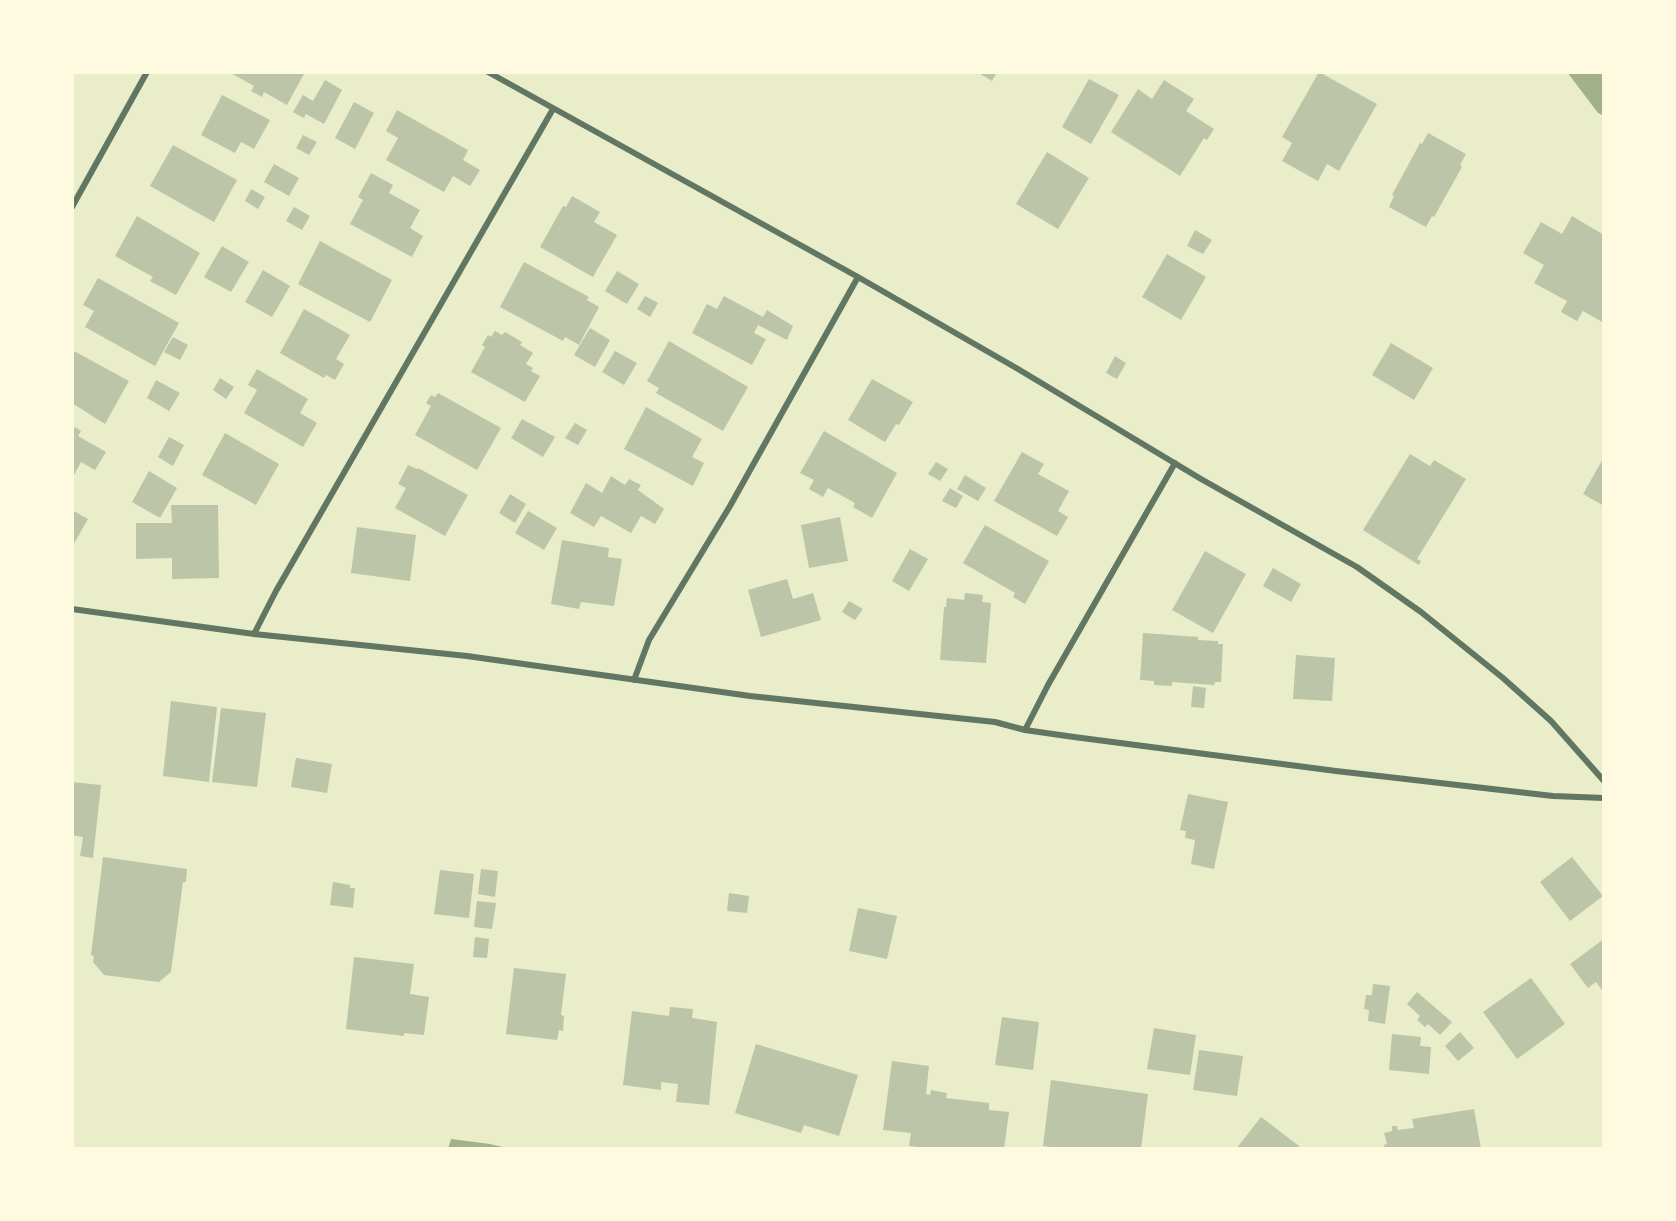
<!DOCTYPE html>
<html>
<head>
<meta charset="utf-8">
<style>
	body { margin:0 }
	#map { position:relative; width:1676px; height:1221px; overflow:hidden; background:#e9edc9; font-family:"Public Sans",sans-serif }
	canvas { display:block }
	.frame { position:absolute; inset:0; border:74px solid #fefae0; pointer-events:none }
</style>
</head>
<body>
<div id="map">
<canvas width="1676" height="1221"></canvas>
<div class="frame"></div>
</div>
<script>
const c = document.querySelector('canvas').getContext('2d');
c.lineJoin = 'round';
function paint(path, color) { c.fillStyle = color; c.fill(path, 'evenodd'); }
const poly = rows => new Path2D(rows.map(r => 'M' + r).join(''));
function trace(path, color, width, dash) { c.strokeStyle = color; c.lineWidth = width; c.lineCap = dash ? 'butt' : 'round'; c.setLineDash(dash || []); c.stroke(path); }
paint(poly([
	[1567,72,1604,72,1604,116,1598,113],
	[451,1139,490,1144,511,1149,448,1149]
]), '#a3b18a');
paint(poly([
	[229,72,305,72,287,105,264,92,262,97,251,91,254,86],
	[977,72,997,72,992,81],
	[1319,72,1377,104,1339,171,1327,164,1318,181,1282,161,1292,143,1282,137],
	[1089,79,1119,95,1091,144,1062,127],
	[325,80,342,90,324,124,306,114,304,118,293,112,303,95,313,101],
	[1164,80,1194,99,1186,111,1214,129,1207,140,1204,138,1180,176,1111,132,1138,89,1152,99],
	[222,95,270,120,254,149,241,142,235,153,201,135],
	[354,102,374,113,355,149,335,138],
	[397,110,468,150,463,160,480,170,470,186,453,176,444,192,386,160,398,138,386,131],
	[1428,133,1466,154,1460,165,1462,167,1434,217,1432,216,1426,227,1389,207,1394,196,1392,195,1420,143,1422,144],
	[303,135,317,142,309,155,296,148],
	[173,145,237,180,214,222,150,186],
	[1047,152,1089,178,1058,229,1016,204],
	[274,164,299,178,289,196,264,182],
	[371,173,393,185,389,193,420,210,410,228,423,236,412,257,350,224,363,200,358,197],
	[251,189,265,197,258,209,245,201],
	[572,196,600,212,594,222,617,235,593,277,540,247,563,206,566,207],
	[294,207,310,216,302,230,286,221],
	[137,216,200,253,176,295,150,281,153,277,115,256],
	[1572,216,1604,235,1604,323,1583,311,1577,321,1561,312,1567,301,1534,283,1544,265,1523,253,1541,222,1562,234],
	[1195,230,1212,240,1203,254,1187,246],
	[320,241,392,280,370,322,298,284],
	[222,246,249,262,231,292,204,277],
	[1167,254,1206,277,1181,320,1142,297],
	[524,262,589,297,587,300,599,307,579,345,565,337,563,341,500,307],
	[263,270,290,286,272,317,245,302],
	[617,271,639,284,627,304,605,291],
	[98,278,179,323,155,366,85,327,94,311,83,305],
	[645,296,658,303,650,317,637,309],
	[724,296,763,317,767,310,793,326,787,340,758,325,754,333,766,339,752,365,692,333,707,304,717,309],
	[304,309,350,335,336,359,344,364,335,380,326,375,324,378,280,353],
	[590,328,610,340,595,367,574,355],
	[495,331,502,335,505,332,522,342,520,345,533,353,526,364,533,368,531,371,540,376,525,402,471,372,485,347,482,345,488,335,491,337],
	[173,337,188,345,180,360,164,352],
	[669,341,748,387,723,431,656,393,659,388,647,381],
	[1391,343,1433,368,1414,400,1372,375],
	[72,350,129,381,105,424,72,403],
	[615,351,637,363,624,385,602,372],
	[1115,356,1126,363,1117,379,1106,373],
	[257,369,308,399,300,413,317,423,303,447,244,413,257,390,248,385],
	[220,378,234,387,226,399,213,390],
	[872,379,913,402,899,425,896,424,885,442,848,420],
	[156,380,180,393,169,411,147,398],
	[438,393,501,428,477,470,415,435,431,406,426,403,431,395,435,397],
	[646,407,702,439,692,457,704,463,693,486,624,449],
	[522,419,555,437,543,457,511,438],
	[575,423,587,430,578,445,565,438],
	[75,427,81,431,78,436,106,452,95,470,81,462,72,479,72,432],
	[824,431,897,473,872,518,853,507,855,503,828,488,823,497,809,489,814,480,800,473],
	[225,433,279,464,256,505,202,475],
	[169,437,184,445,173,466,158,457],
	[1022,452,1044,464,1038,474,1069,491,1058,511,1068,517,1057,536,994,501],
	[1410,454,1430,466,1434,460,1466,479,1417,559,1421,561,1419,565,1363,530],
	[1604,457,1604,506,1583,494],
	[936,462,948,469,940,481,928,474],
	[408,465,417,469,418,468,468,495,445,536,395,508,406,488,398,484],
	[149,471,177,488,160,518,132,502],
	[965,475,986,488,978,501,957,489],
	[611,476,625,485,629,479,641,485,638,490,664,509,655,524,641,516,631,533,601,516,594,527,570,513,586,483,602,493],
	[950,488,963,496,956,508,942,501],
	[510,494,526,504,515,523,499,513],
	[171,505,218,505,219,578,172,579,172,558,136,559,136,523,172,523],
	[72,510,88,519,72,547],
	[528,511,557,528,544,550,515,533],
	[840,517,848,561,809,568,801,525],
	[985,525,1049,561,1025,604,1013,597,1015,593,963,563],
	[357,527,416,535,410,581,351,573],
	[562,540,609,548,608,557,622,559,614,606,581,602,579,609,551,604],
	[910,549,928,559,909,591,892,581],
	[1205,551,1246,574,1213,633,1172,610],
	[1273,568,1301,584,1291,602,1263,586],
	[787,579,793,599,813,593,821,620,761,637,748,590],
	[965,593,983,595,982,602,991,603,986,663,940,660,944,607,946,607,947,598,964,600],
	[849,601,863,609,855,620,842,612],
	[1143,633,1198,637,1198,640,1218,641,1218,644,1223,644,1221,682,1215,682,1214,685,1172,682,1172,686,1154,685,1154,681,1140,680],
	[1296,655,1335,658,1332,701,1293,699],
	[1193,686,1206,688,1204,708,1191,707],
	[171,701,217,707,209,782,163,776],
	[221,708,266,713,257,787,212,782],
	[296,758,332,764,327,793,291,787],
	[72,782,101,785,93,858,80,856,83,837,72,835],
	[1188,794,1228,802,1214,869,1191,864,1195,840,1185,838,1186,831,1180,830],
	[103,857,187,869,186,882,183,882,171,972,159,982,104,975,93,962,94,956,91,955],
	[1572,857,1603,896,1570,921,1540,882],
	[481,869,498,871,495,897,478,894],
	[440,870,474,874,469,918,434,914],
	[333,882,350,885,350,888,355,888,353,908,330,905],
	[729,893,749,896,747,913,727,911],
	[477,901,496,903,492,929,474,927],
	[858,908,897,916,887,959,849,951],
	[475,937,489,939,487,958,473,957],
	[1604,939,1604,993,1596,982,1588,988,1570,964],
	[354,957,414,964,410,994,429,997,424,1035,404,1033,404,1036,346,1029],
	[514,968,566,974,561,1015,564,1016,563,1031,559,1030,557,1040,506,1034],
	[1531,978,1565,1024,1517,1059,1483,1012],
	[1373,984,1390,986,1385,1024,1368,1021,1369,1010,1364,1009,1366,995,1372,995],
	[1417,992,1452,1022,1440,1035,1428,1024,1425,1027,1417,1020,1420,1016,1407,1004],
	[670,1007,693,1009,692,1018,717,1022,709,1105,676,1102,678,1084,661,1082,661,1090,623,1085,632,1011,669,1016],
	[1002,1017,1039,1022,1033,1070,995,1065],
	[1154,1028,1196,1035,1190,1075,1147,1069],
	[1460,1032,1474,1048,1458,1061,1445,1046],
	[1392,1034,1421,1037,1420,1046,1431,1047,1429,1074,1389,1070],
	[756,1044,858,1075,839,1136,804,1125,801,1133,735,1113],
	[1199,1050,1243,1056,1237,1096,1193,1090],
	[892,1061,929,1066,926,1094,930,1095,931,1090,947,1093,946,1098,989,1103,989,1110,1009,1112,1004,1149,931,1149,909,1146,911,1133,883,1130],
	[1051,1080,1148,1094,1141,1149,1063,1149,1043,1146],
	[1474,1109,1481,1149,1385,1149,1384,1145,1387,1144,1384,1133,1392,1131,1392,1126,1397,1126,1398,1130,1414,1128,1412,1119],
	[1261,1117,1303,1149,1236,1149]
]), '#bcc5a7');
trace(poly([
	[488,72,858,277,1018,369,1201,479,1357,567,1421,612,1503,678,1551,721,1604,781],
	[72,207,147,72],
	[72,609,254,634,467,656,750,696,995,722,1025,730,1074,737,1336,771,1553,796,1604,798],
	[254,634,276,591,553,109],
	[634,680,649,640,730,506,858,277],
	[1025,730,1048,685,1175,463]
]), '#617663', 6);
</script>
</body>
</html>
